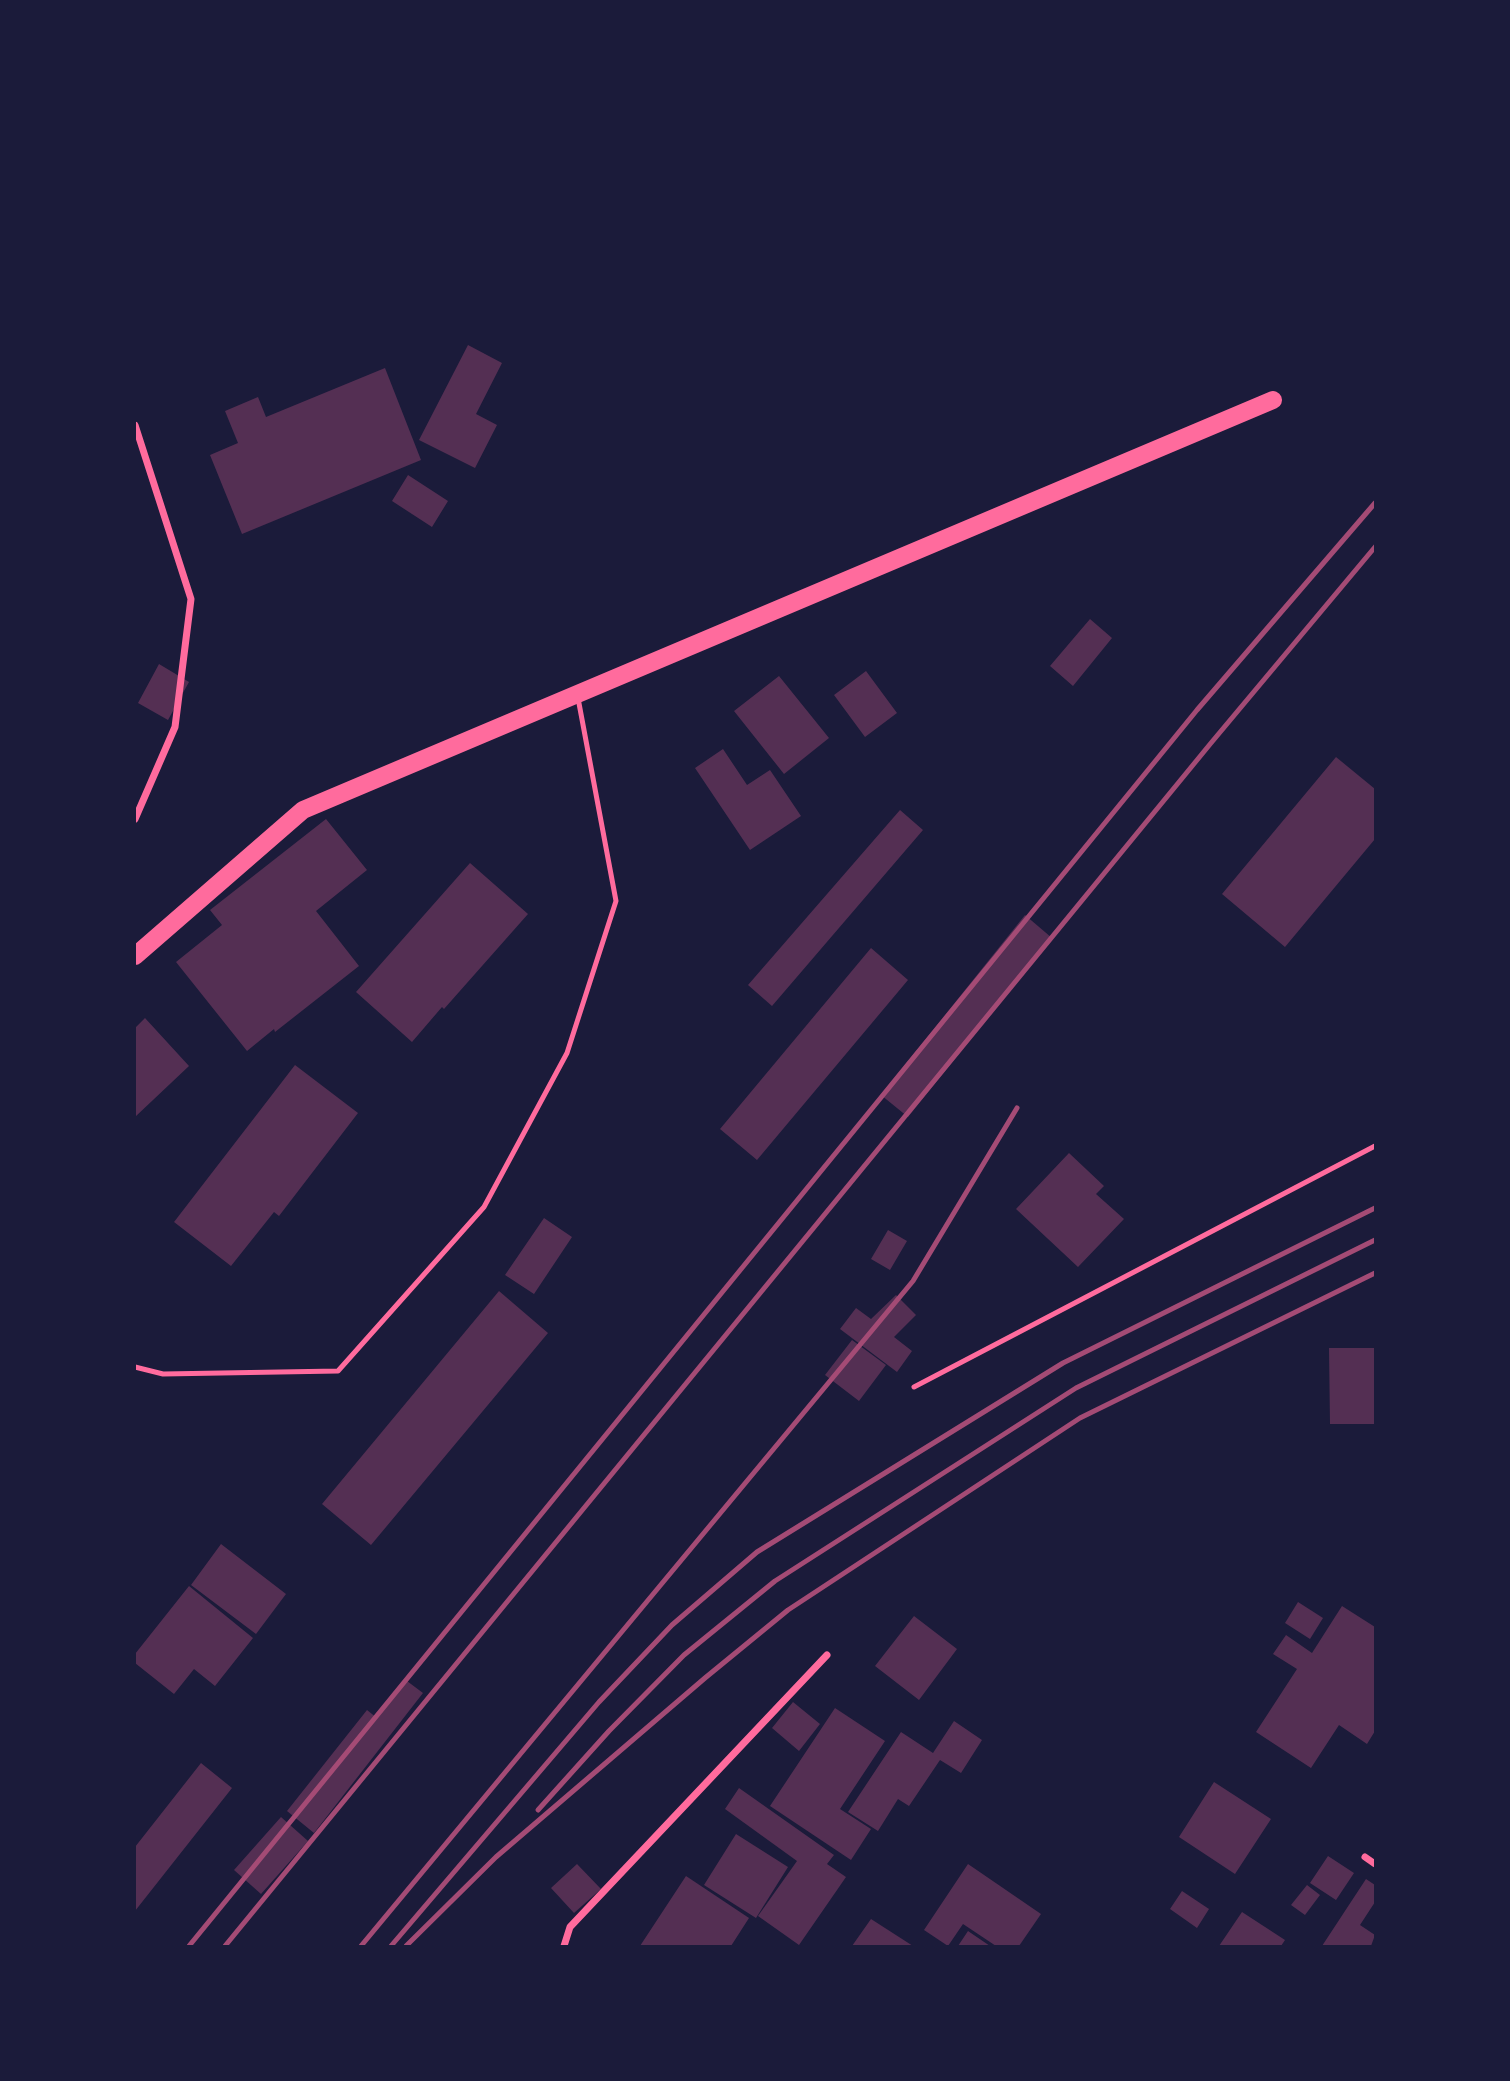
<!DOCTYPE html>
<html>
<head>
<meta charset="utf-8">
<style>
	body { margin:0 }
	#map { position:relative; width:1510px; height:2081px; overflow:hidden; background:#1b1b3a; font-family:"Asap Condensed",sans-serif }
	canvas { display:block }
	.frame { position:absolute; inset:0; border:136px solid #1b1b3a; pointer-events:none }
</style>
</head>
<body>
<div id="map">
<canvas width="1510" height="2081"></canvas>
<div class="frame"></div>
</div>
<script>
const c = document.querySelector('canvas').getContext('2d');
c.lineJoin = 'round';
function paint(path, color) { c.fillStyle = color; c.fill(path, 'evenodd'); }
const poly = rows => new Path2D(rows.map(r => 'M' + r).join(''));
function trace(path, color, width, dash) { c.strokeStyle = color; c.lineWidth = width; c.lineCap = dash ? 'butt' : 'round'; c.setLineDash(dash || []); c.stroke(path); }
paint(poly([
	[468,345,502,363,476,414,497,425,475,468,419,440],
	[385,368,421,460,242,534,210,455,238,443,225,411,258,397,266,417],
	[408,475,448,501,432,527,392,501],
	[1090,619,1112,638,1073,686,1050,666],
	[159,664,189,682,168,720,138,703],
	[866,671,897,713,865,737,834,695],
	[779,676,829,738,784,774,734,711],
	[723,749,747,785,770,770,801,816,750,850,695,768],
	[1336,757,1375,789,1375,839,1285,947,1222,894],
	[900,810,923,830,772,1006,748,985],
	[326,819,367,870,316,911,359,966,275,1032,274,1029,247,1051,176,962,222,925,210,910],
	[470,863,528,914,444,1009,442,1007,412,1042,356,992],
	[1025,915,1052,938,908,1117,881,1095],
	[871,948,908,980,757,1160,720,1129],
	[145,1018,189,1066,135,1117,135,1028],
	[295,1065,358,1113,279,1216,274,1212,231,1266,174,1222],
	[1069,1153,1104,1186,1096,1194,1124,1219,1078,1267,1016,1209],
	[544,1218,572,1237,534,1294,505,1275],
	[888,1230,907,1241,890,1270,871,1259],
	[499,1291,548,1333,371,1545,322,1504],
	[896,1295,916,1315,894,1337,912,1351,897,1372,840,1329,856,1308,871,1319],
	[852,1340,886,1365,859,1401,825,1375],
	[1329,1348,1375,1348,1375,1424,1330,1424],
	[221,1544,286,1594,256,1634,191,1585],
	[189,1586,253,1638,215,1686,194,1669,174,1694,135,1663,135,1654],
	[1298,1602,1323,1618,1310,1639,1285,1623],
	[1342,1606,1375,1627,1375,1731,1367,1744,1339,1725,1311,1768,1256,1732,1297,1669,1273,1654,1286,1635,1312,1653],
	[914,1616,957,1649,919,1700,875,1666],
	[407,1681,423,1693,314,1833,287,1811,367,1710,377,1718],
	[793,1702,820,1724,799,1751,772,1728],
	[835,1708,885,1741,840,1809,871,1829,851,1860,770,1806],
	[954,1721,982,1740,961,1773,940,1760,909,1806,898,1799,878,1831,848,1812,901,1732,933,1753],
	[201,1763,232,1788,135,1911,135,1847],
	[1214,1782,1271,1819,1235,1874,1179,1837],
	[739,1788,834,1855,827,1864,846,1877,799,1945,758,1916,797,1861,725,1809],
	[281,1817,308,1841,261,1894,234,1870],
	[736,1834,788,1867,756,1918,704,1885],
	[1328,1856,1354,1873,1336,1900,1310,1883],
	[577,1864,601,1889,574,1913,551,1888],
	[968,1864,1041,1914,1019,1946,996,1946,963,1924,948,1946,924,1930],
	[686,1876,749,1918,731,1946,640,1946],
	[1366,1879,1375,1885,1375,1902,1360,1925,1375,1935,1371,1946,1322,1946],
	[1307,1885,1320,1895,1305,1915,1291,1905],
	[1182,1891,1209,1909,1197,1928,1170,1909],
	[1242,1912,1285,1940,1281,1946,1219,1946],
	[871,1919,913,1946,852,1946],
	[968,1931,990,1946,958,1946]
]), '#542f53');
trace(poly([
	[135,1367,163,1374,338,1371,484,1207,567,1053,616,901,578,698],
	[914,1387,1375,1146]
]), '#ff6b9d', 5);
trace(poly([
	[135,425,191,599,175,727,135,819],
	[1365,1857,1375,1864],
	[564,1946,570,1927,827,1655]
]), '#ff6b9d', 7);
trace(poly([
	[135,956,303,810,1273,400]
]), '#ff6b9d', 18);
trace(poly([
	[538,1810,609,1731,684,1655,775,1581,1076,1388,1375,1240],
	[189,1946,1197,710,1375,503],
	[225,1946,1211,743,1375,547],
	[361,1946,913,1281,1017,1108],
	[391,1946,599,1702,672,1625,757,1552,1063,1363,1375,1208],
	[406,1946,496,1857,705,1678,788,1610,1080,1418,1375,1273]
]), '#a44b75', 5);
</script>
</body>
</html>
